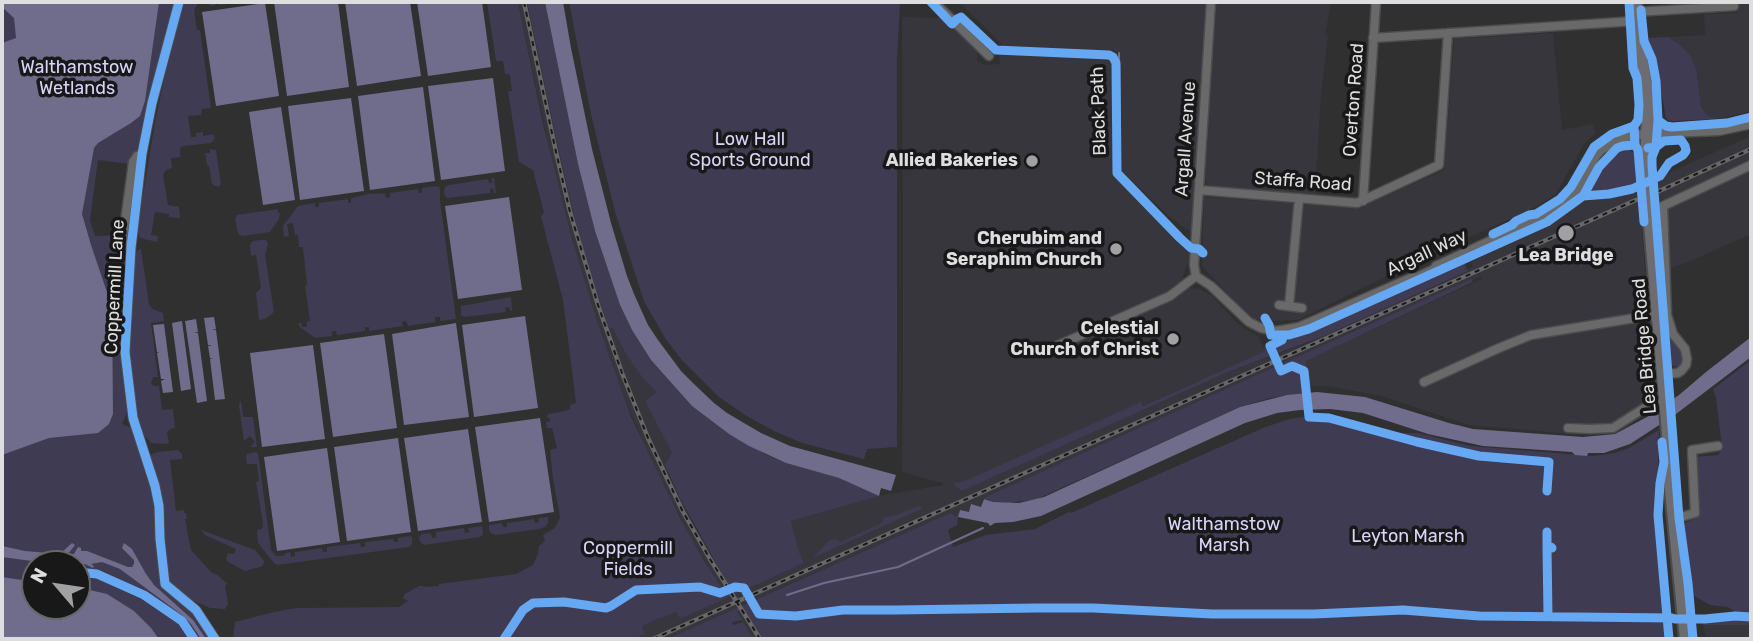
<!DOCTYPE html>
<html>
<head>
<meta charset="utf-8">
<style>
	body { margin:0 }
	#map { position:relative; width:1753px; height:641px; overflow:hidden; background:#303031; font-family:Rubik,sans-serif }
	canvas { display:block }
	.frame { position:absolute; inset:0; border:4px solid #dedee0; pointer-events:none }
	.north { position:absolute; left:21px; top:550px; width:70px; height:70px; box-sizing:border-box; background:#181819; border:2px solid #676769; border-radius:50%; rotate:299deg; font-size:19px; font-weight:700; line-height:28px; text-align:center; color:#dedee0 }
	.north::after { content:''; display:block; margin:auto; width:24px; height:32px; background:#a1a1a3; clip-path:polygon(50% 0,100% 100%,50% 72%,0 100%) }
</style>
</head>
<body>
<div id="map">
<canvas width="1753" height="641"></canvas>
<div class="frame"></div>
<div class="north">N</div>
</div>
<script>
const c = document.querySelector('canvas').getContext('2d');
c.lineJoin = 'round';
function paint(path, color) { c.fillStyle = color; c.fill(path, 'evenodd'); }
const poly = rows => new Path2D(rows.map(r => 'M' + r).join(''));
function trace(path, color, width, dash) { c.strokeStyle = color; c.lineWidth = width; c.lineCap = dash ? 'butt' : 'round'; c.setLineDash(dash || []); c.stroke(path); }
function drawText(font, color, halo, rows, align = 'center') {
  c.font = font + ' Rubik,sans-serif'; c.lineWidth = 7; c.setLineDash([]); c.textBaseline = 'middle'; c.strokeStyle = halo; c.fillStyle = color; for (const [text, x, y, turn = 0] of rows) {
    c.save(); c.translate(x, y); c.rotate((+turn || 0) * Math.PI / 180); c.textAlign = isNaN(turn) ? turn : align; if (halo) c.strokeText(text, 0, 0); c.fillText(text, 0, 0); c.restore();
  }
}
paint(poly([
	[518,2,527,2,557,142,574,216,587,264,608,325,613,329,627,356,642,377,656,392,646,400,646,403,672,453,668,474,695,527,735,594,804,563,799,552,791,521,878,496,943,485,942,483,902,472,903,335,902,17,941,18,977,50,977,61,985,65,1000,64,999,53,1108,56,1113,63,1114,171,1191,252,1183,276,1191,289,1198,288,1212,296,1234,320,1245,329,1258,336,1266,351,1142,406,1140,403,962,482,954,484,962,491,1228,372,1305,344,1467,272,1467,270,1473,267,1471,262,1553,224,1584,198,1599,197,1632,189,1751,136,1751,234,1686,263,1667,269,1663,199,1640,208,1656,406,1614,429,1573,434,1469,425,1382,396,1328,386,1308,386,1305,361,1482,279,1481,276,983,498,981,507,969,512,960,510,958,517,950,513,742,605,763,639,753,639,734,609,667,639,633,639,645,634,642,626,660,618,676,612,680,619,727,597,691,538,655,468,625,401,598,324,579,264,556,180],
	[959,2,1211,2,1191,232,1171,218,1119,168,1119,52,1004,46],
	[1216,2,1331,2,1325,35,1328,36,1321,95,1315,194,1213,187,1207,183,1205,179],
	[1738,2,1751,2,1751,111,1717,119,1708,116,1701,107,1697,72,1679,44,1668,37,1705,35,1704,14,1737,13],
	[1553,33,1562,130,1593,124,1596,133,1584,144,1555,195,1530,210,1425,257,1298,320,1270,321,1255,319,1240,307,1202,266,1204,197,1358,208,1444,170,1454,42,1452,39],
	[1703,625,1751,625,1751,639,1706,639]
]), '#37363d');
paint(poly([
	[2,2,175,2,163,44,139,152,130,164,98,160,90,220,95,236,120,235,123,248,122,259,124,274,122,350,128,411,122,424,132,428,146,468,152,465,149,455,157,452,178,450,182,454,182,459,170,460,176,511,184,510,184,513,186,513,187,518,185,519,191,550,212,573,216,574,228,584,225,585,228,604,225,609,210,608,194,601,190,609,200,620,211,639,2,639],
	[35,564,77,564,77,606,35,606],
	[184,2,245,2,219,5,219,2,216,2,216,5,211,6,207,3,198,4,194,10,197,30,200,30,211,108,202,109,201,115,188,116,191,137,196,137,196,133,203,132,203,136,213,134,215,138,211,143,184,146,180,148,180,157,171,158,172,168,166,170,163,175,168,205,179,207,180,218,169,217,169,214,155,212,151,235,158,236,157,242,140,238,137,231,155,122,166,71],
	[487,2,518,2,542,120,572,239,598,324,631,417,680,518,703,559,724,591,719,592,710,588,709,591,719,595,737,588,744,590,680,619,676,612,660,618,642,626,645,634,633,639,233,639,235,622,274,612,296,608,399,607,408,601,403,598,405,594,419,586,423,586,424,587,439,586,439,584,516,574,533,565,538,554,539,546,545,541,543,535,555,528,560,517,553,479,550,450,557,448,552,428,547,428,546,422,550,421,550,418,547,418,548,414,566,411,570,409,570,405,576,403,563,300,541,216,544,213,533,170,519,162,508,91,512,91,510,76,509,74,505,74,503,61,496,61],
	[527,2,545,2,578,164,595,231,620,305,632,330,651,360,692,406,729,434,767,455,786,463,839,478,879,496,791,521,799,552,804,563,747,589,739,586,730,588,681,500,665,465,672,453,646,403,646,400,656,392,642,377,627,356,613,329,608,326,587,264,574,216,557,142],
	[569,2,900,2,897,59,897,447,867,449,864,459,802,443,774,431,745,415,719,397,682,360,665,338,644,301,615,212,591,114],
	[1668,37,1679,44,1690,55,1697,72,1701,107,1708,116,1717,119,1672,121,1668,120,1666,118,1654,54,1647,38],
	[1624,147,1635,153,1638,185,1614,192,1585,195,1608,158],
	[210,149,216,150,221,185,218,187,212,184,209,166,207,165,205,153,210,153],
	[492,178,494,178,496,193,494,193,493,188,490,189,490,193,448,198,445,196,444,191,445,187,449,185,488,179,489,183,492,183],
	[436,186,439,187,440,190,440,201,456,319,440,321,440,317,435,317,435,322,408,326,406,321,402,322,403,326,369,331,369,327,365,327,365,331,337,335,336,331,332,331,332,336,315,338,300,327,298,323,301,323,302,327,307,327,307,322,310,321,305,286,307,285,303,247,299,247,298,235,295,235,293,223,287,224,289,236,284,237,283,226,298,206,315,203,315,207,319,207,319,203,348,199,348,203,351,203,351,198,368,194,385,193,386,198,390,197,390,193,418,189,419,193,422,193,422,188],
	[278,209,277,212,280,213,279,219,270,232,242,236,238,234,235,218,237,215],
	[261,240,266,240,268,244,265,255,274,312,265,319,259,320,256,293,261,288,256,255,251,256,250,245,253,241],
	[141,249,149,304,152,309,163,313,164,321,151,323,158,377,153,377,151,384,154,386,159,386,162,410,173,409,175,428,171,429,167,432,169,443,165,444,151,443,143,434,136,409,131,375,129,331,134,256,138,250],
	[1464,263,1468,271,1326,335,1228,372,962,491,955,486,954,483,962,482,1141,402,1143,406,1265,351,1264,348,1269,346,1270,347,1307,333],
	[1471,279,1473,282,1306,361,1306,368,1303,369,1292,366,1303,372,1305,393,1270,398,1240,407,1037,499,1010,503,993,502,983,498],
	[511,297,512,310,510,311,509,307,505,308,506,312,464,317,461,315,461,306],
	[1667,326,1676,346,1683,354,1683,359,1680,367,1670,365,1668,357],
	[1751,360,1751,615,1738,614,1728,607,1710,605,1691,594,1683,524,1700,516,1694,457,1718,455,1722,448,1716,397,1713,389],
	[241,400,243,417,253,417,257,447,250,447,255,442,250,436,244,441,239,405],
	[1325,414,1392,433,1418,433,1470,446,1593,456,1615,453,1629,448,1659,430,1657,517,1667,639,763,639,742,609,737,612,742,620,732,622,733,625,743,622,753,639,667,639,950,513,958,517,957,525,948,530,953,547,986,535,1035,529,1069,512,1071,513,1263,428,1289,419],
	[255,452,258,453,271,550,276,556,283,556,286,553,290,552,291,557,295,556,295,552,322,548,323,552,327,552,327,547,360,543,361,547,365,547,365,542,393,539,394,542,398,542,398,538,409,536,412,537,412,544,409,547,277,565,274,563,258,543,257,530,262,529,263,523,256,482,259,481,257,464,247,464,246,456,247,454],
	[919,506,923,508,815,557,814,556,830,540,835,539,840,542,882,523,884,517,896,515],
	[548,517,548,523,545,527,539,529,496,535,491,533,489,530,489,525,502,523,503,527,507,527,507,523,534,519,535,523,539,522,539,518],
	[482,526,483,534,480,537,424,545,420,542,419,537,422,534,431,533,432,538,436,537,436,532,464,528,465,533,469,532,468,528],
	[201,530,255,550,264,561,263,566,245,571,228,562,226,558,228,553,234,554,236,549,205,535],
	[1731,617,1751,618,1751,625,1703,625,1703,620]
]), '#3e3b53');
paint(poly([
	[2,2,159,2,145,101,140,116,131,123,98,143,94,148,82,214,91,245,112,307,113,414,109,424,98,433,49,438,2,455,2,43,16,38,14,18,2,7],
	[274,2,338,2,349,87,287,96],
	[345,2,410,2,421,76,357,86],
	[417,2,482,2,491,67,428,76],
	[545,2,563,2,571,48,592,149,611,223,627,276,634,294,648,325,658,340,681,371,694,384,714,403,727,413,761,433,790,446,896,475,891,491,881,488,879,496,839,478,786,463,749,446,729,434,692,406,651,360,632,330,620,305,595,231,578,164],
	[265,3,279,96,216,106,202,12],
	[493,78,505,171,441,180,428,86],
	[423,87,435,181,370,190,358,96],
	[351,98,364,191,300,200,288,106],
	[281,107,295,200,263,205,249,112],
	[509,197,522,290,458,299,445,206],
	[525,316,538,408,474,417,462,325],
	[214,317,216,329,212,330,216,330,225,399,215,400,210,359,213,358,210,358,208,346,212,345,208,345,204,318],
	[196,319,198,332,194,333,198,333,207,401,197,403,185,321],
	[182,321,191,389,181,391,172,323],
	[456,323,469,417,404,425,392,334],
	[164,324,173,392,163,393,161,381,165,379,161,379,157,353,159,352,157,352,153,325],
	[384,334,397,428,333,437,320,343],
	[1751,337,1751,357,1676,414,1650,431,1630,444,1604,453,1588,453,1587,456,1575,455,1572,452,1483,446,1428,434,1363,413,1330,409,1300,410,1277,413,1245,423,1041,516,1013,522,995,523,990,526,988,523,958,517,960,510,969,512,971,504,981,507,984,499,993,502,1019,503,1044,497,1240,407,1287,395,1317,392,1365,397,1449,423,1473,429,1583,437,1615,434,1647,417,1679,395,1706,372],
	[313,345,325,439,262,447,250,353],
	[540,418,554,512,489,522,475,427],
	[468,429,482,522,418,531,404,438],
	[398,438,411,532,347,541,334,447],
	[327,448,340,542,277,551,264,457],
	[72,543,75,545,68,554,74,554,78,547,81,548,81,551,87,551,128,567,132,567,134,564,134,560,122,548,124,543,132,549,146,574,154,585,193,620,206,639,201,639,191,624,182,615,120,569,102,562,91,564,94,566,93,568,85,564,54,564,2,557,2,546,25,551,60,554],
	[2,577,35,582,35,606,77,606,77,587,107,594,134,611,151,628,159,639,2,639]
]), '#706c8b');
trace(poly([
	[1119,53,1120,154],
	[787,595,824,583,898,567,983,528]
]), '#706c8b', 2);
const minor = poly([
	[179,2,152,103,142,154,131,248,125,352,133,418,155,486,159,506,160,539,165,584,196,610,215,639],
	[934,2,989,56],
	[1635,12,1734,6],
	[1373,38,1636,21],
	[1199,190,1357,203,1439,165,1448,33],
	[1363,201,1376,2],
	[131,248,125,242,123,237,133,162,137,156,142,154],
	[1196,276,1211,286,1249,322,1261,328,1276,331,1299,327,1413,277,1415,278,1434,269,1436,266,1546,215,1562,205,1574,194,1596,156,1601,150,1621,139,1647,133],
	[1196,276,1194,265,1195,249,1211,2],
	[1279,305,1302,308],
	[1289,306,1299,198],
	[1045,351,1170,296,1196,276],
	[1663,374,1678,373,1682,370,1686,365,1687,359,1685,349,1673,334,1667,315,1663,206,1751,165],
	[1424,382,1499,348,1531,335,1641,317,1659,316],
	[1568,428,1590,429,1613,428,1649,405,1665,399],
	[1674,519,1695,513,1692,450,1718,446]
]);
const tertiary = poly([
	[1647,133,1719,130,1751,123]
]);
const primary = poly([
	[1635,2,1640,52,1646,87,1648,114,1646,172],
	[1649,211,1670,457,1670,480,1686,639]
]);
trace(minor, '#4c4c4d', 11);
trace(tertiary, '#4c4c4d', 13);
trace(primary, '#4c4c4d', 16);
trace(minor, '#69696a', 8);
trace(tertiary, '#69696a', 10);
trace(primary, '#6d6c71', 12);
const rail = poly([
	[524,2,556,152,570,212,598,305,622,373,648,438,682,510,710,559,760,639],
	[1657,192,1751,149],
	[653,639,1636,200]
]);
trace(rail, '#676768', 4.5);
trace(rail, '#181819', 2, [5]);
const primaryBridge = poly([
	[1646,172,1649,211]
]);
trace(primaryBridge, '#4c4c4d', 16, []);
trace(primaryBridge, '#6d6c71', 12);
trace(poly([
	[179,2,152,103,142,154,131,248,125,352,133,418,155,486,159,506,160,539,165,584,196,610,215,639],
	[931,2,952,24,957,19,961,17,996,50,1109,55,1113,57,1116,63,1117,173,1180,238,1191,248,1199,249,1203,253],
	[1629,2,1633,68,1637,78,1639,105,1638,120,1634,126],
	[1641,10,1644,41,1652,59,1656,81,1658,120],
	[1658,120,1656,147,1652,157,1652,165,1679,518,1688,583,1693,639],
	[1658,120,1666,126,1672,127,1727,123,1751,117],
	[1634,126,1635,145,1638,150,1644,222],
	[1583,196,1609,194,1632,189,1660,176,1669,163,1683,155,1686,151,1685,146,1681,140,1664,141,1656,147,1648,148],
	[1493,234,1512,225,1516,221,1529,215,1536,214,1560,199,1571,187,1594,147,1612,134,1634,126],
	[1265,318,1269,325,1271,335,1289,335,1309,329,1547,222,1583,196,1599,167,1617,148,1623,146,1635,145],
	[1284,335,1282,340,1270,346,1281,371,1292,366,1304,371,1309,417,1329,418,1417,442,1479,456,1549,462,1547,491],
	[1662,442,1664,462,1660,483,1658,515,1669,639],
	[1547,532,1547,546,1551,547,1552,548,1547,548,1548,616],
	[77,572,97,574,144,595,182,621,194,639],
	[504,639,523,610,533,603,564,602,606,608,611,606,636,590,700,587,720,593,735,587,744,588,759,614,796,616,843,610,895,610,1037,608,1093,608,1212,614,1314,614,1403,610,1479,616,1672,618,1675,619,1705,619,1735,616,1751,617]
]), '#66a8f1', 9);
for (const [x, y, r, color] of [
	[1032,161,7,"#a1a1a3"],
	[1566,233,9,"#a1a1a3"],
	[1116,249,7,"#a1a1a3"],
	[1173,339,7,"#a1a1a3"]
]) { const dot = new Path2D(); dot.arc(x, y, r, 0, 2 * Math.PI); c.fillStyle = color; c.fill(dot); trace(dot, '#181819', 2.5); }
drawText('18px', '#d8d5f9', '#181819', [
	["Walthamstow",77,68],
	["Wetlands",77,89],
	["Low Hall",750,140],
	["Sports Ground",750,161],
	["Walthamstow",1224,525],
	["Marsh",1224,546],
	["Leyton Marsh",1408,537],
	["Coppermill",628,549],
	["Fields",628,570]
]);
drawText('18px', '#dedee0', '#181819', [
	["Overton Road",1354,100,-86],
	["Black Path",1099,111,-92],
	["Argall Avenue",1186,139,-86],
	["Staffa Road",1303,182,4],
	["Argall Way",1427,253,-25],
	["Coppermill Lane",115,287,-87],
	["Lea Bridge Road",1645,346,-95]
]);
drawText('bold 18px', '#dedee0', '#181819', [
	["Allied Bakeries",1018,161],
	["Cherubim and",1102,239],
	["Seraphim Church",1102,260],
	["Lea Bridge",1566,256,"center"],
	["Celestial",1159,329],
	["Church of Christ",1159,350]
], 'right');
</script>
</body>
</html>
